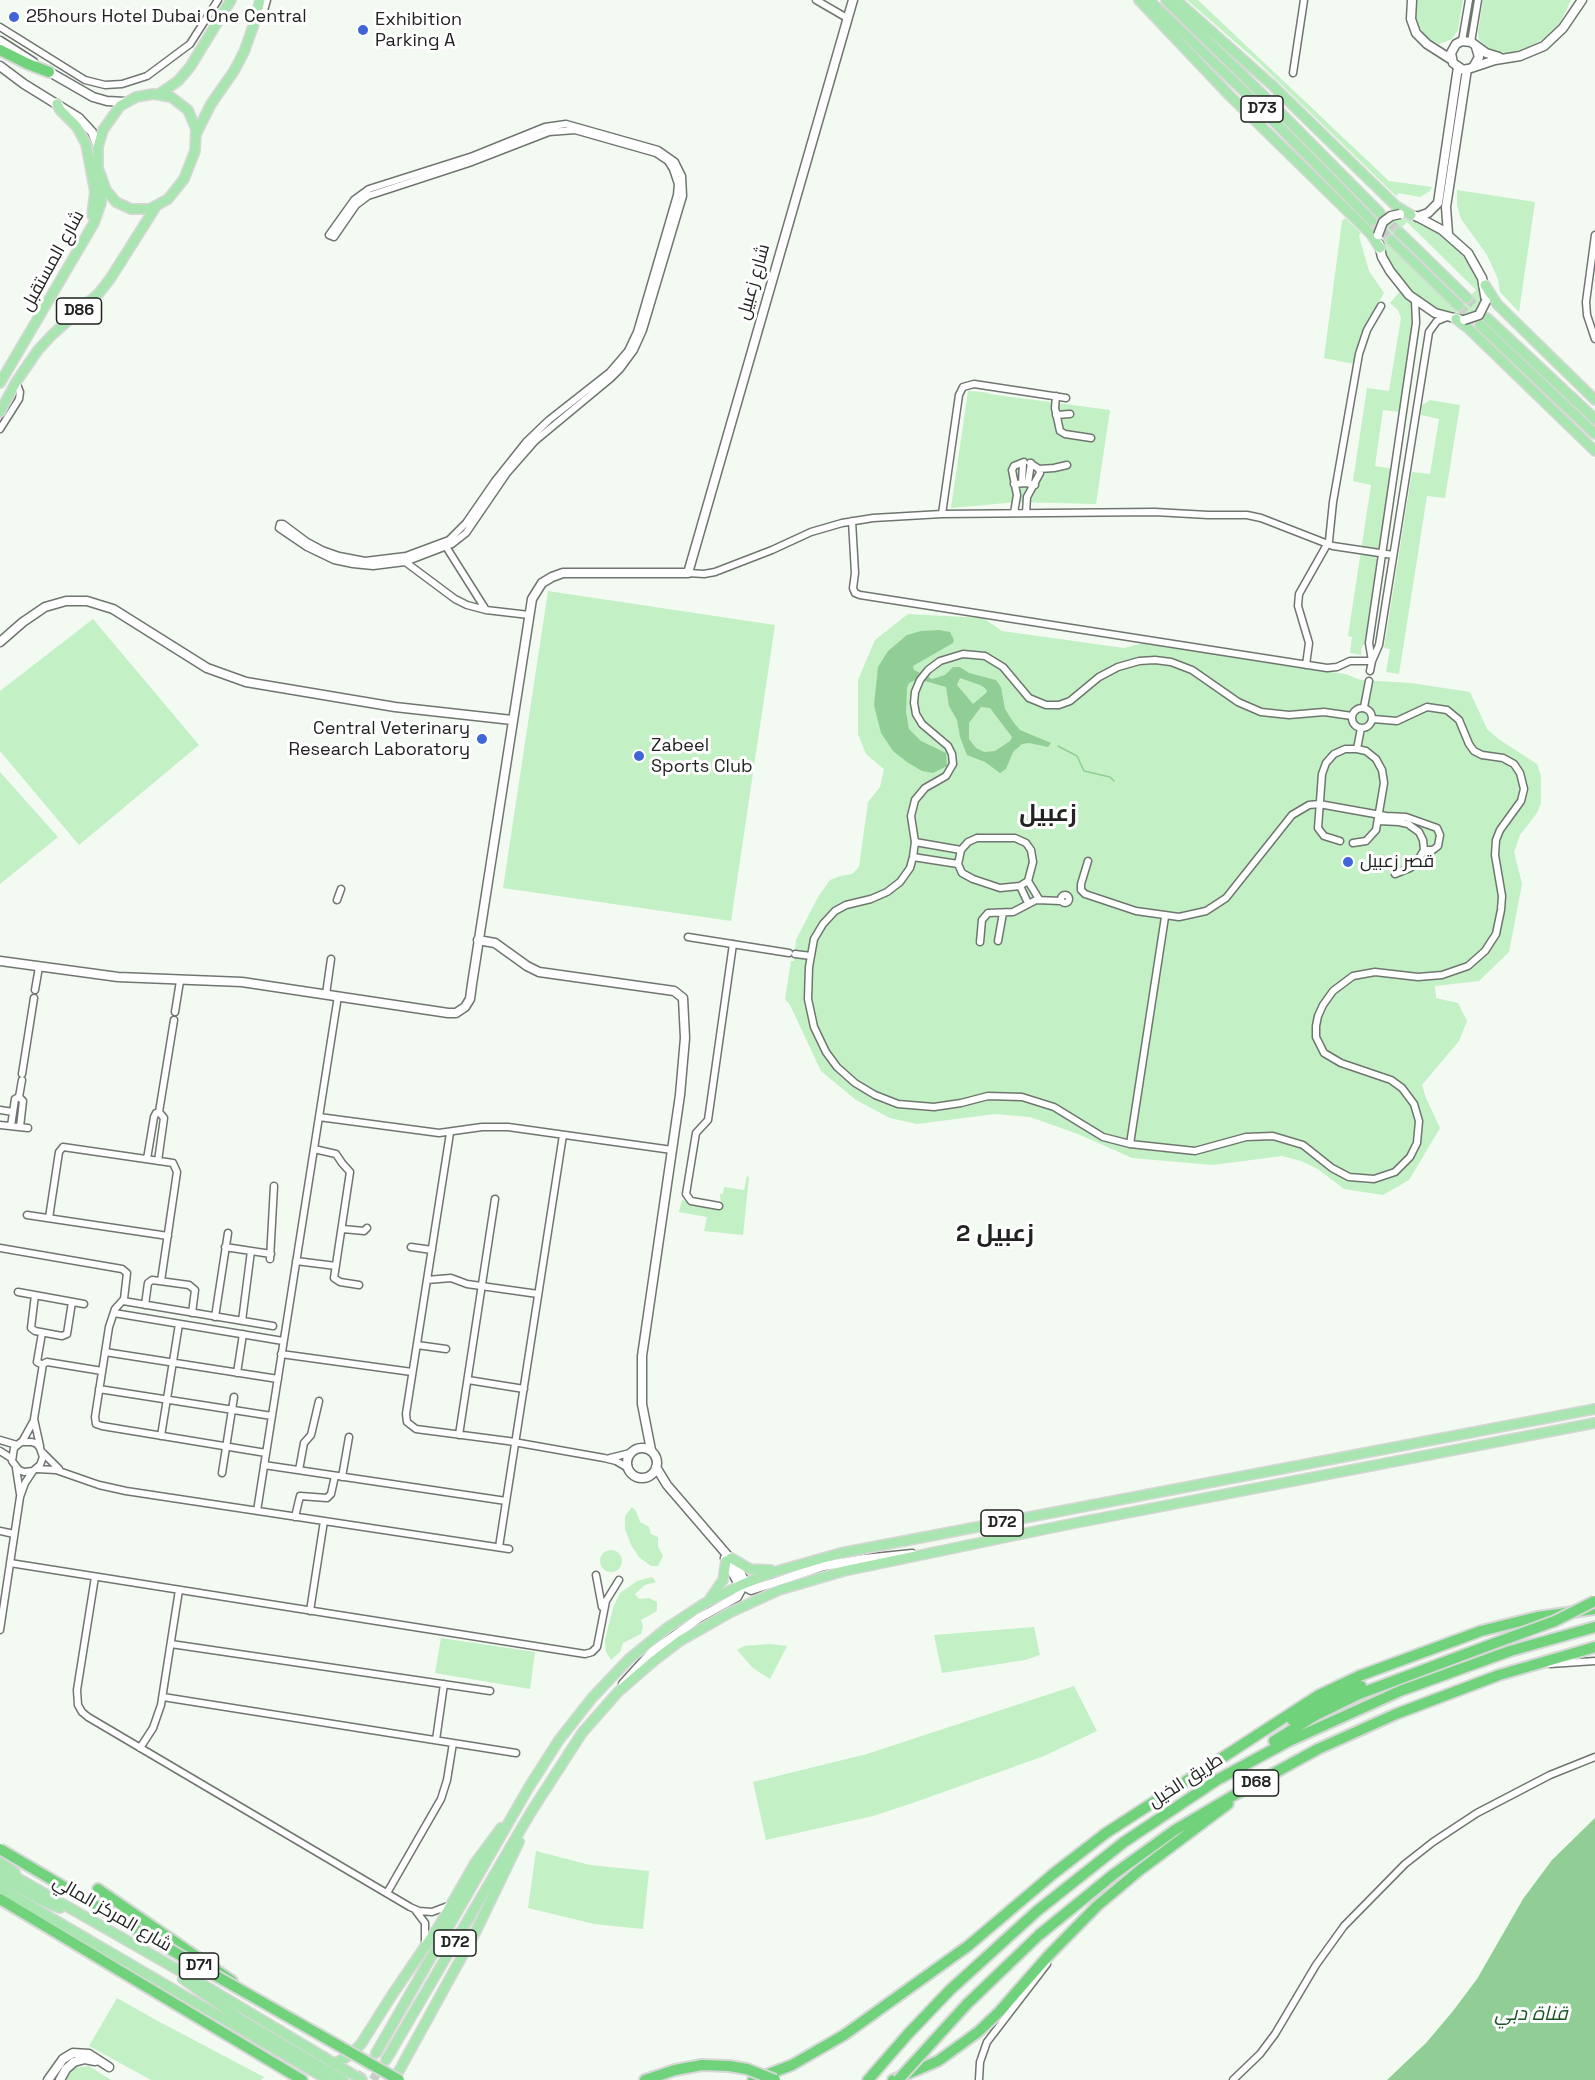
<!DOCTYPE html>
<html>
<head>
<meta charset="utf-8">
<style>
	body { margin:0 }
	canvas { display:block; background:#f2faf2 }
</style>
</head>
<body>
<canvas width="1595" height="2080"></canvas>
<script>
const c = document.querySelector('canvas').getContext('2d');
c.lineJoin = 'round';
function paint(path, color) { c.fillStyle = color; c.fill(path, 'evenodd'); }
const poly = rows => new Path2D(rows.map(r => 'M' + r).join(''));
function trace(path, color, width, dash) { c.strokeStyle = color; c.lineWidth = width; c.lineCap = dash ? 'butt' : 'round'; c.setLineDash(dash || []); c.stroke(path); }
function drawText(font, color, halo, rows, align = 'center') {
  c.font = font + ' "Space Grotesk",Cairo,sans-serif'; c.lineWidth = 6; c.setLineDash([]); c.textBaseline = 'middle'; c.strokeStyle = halo; c.fillStyle = color; for (const [text, x, y, turn = 0] of rows) {
    c.save(); c.translate(x, y); c.rotate((+turn || 0) * Math.PI / 180); c.textAlign = isNaN(turn) ? turn : align; if (halo) c.strokeText(text, 0, 0); c.fillText(text, 0, 0); c.restore();
  }
}
paint(poly([
	[1187,0,1198,0,1389,181,1432,187,1430,191,1420,197,1399,193,1396,196,1257,61],
	[1417,0,1463,0,1458,30,1452,39,1439,44,1426,37,1419,26,1415,15],
	[1483,0,1571,0,1560,23,1545,38,1526,49,1505,53,1490,50,1479,40,1478,33],
	[1457,190,1535,202,1519,312,1500,292,1498,279,1487,255,1461,219,1457,205],
	[1345,218,1361,233,1359,236,1369,271,1384,293,1367,322,1358,346,1354,364,1324,358,1342,221],
	[1405,218,1421,222,1440,233,1457,249,1469,264,1476,276,1480,290,1480,302,1474,311,1464,314,1439,309,1412,292,1410,287,1407,283,1405,284,1398,276,1386,255,1382,235,1388,222,1396,219],
	[1407,222,1476,290,1457,310,1387,243],
	[1401,290,1410,298,1415,310,1400,412,1383,410,1375,466,1392,469,1367,645,1362,645,1361,655,1350,653,1352,637,1348,636,1371,485,1353,481,1367,388,1389,391,1401,318,1398,310,1390,303],
	[968,391,983,392,989,393,989,394,1110,410,1096,504,1017,502,951,508],
	[1430,400,1460,405,1445,498,1427,496,1399,674,1386,672,1390,649,1384,648,1412,472,1430,474,1439,419,1421,415,1422,405],
	[548,591,775,625,731,921,503,888],
	[908,614,983,618,1002,631,1124,648,1144,643,1345,674,1361,680,1411,683,1470,692,1487,729,1500,740,1537,764,1541,776,1541,803,1537,813,1520,835,1514,852,1522,884,1509,952,1479,981,1435,986,1436,998,1458,1003,1467,1021,1459,1041,1422,1085,1426,1098,1440,1128,1409,1180,1383,1195,1344,1189,1318,1169,1301,1161,1282,1156,1213,1165,1132,1158,1078,1134,1030,1117,995,1114,917,1124,890,1118,856,1100,821,1071,790,1005,785,999,791,961,794,961,796,940,818,897,830,880,840,876,852,874,859,867,868,802,880,787,884,769,866,754,858,734,858,680,875,640],
	[93,619,199,745,79,845,0,751,0,691],
	[0,772,58,837,0,884],
	[747,1176,749,1177,743,1235,704,1231,707,1217,679,1212,682,1200,721,1207,720,1194,723,1194,724,1187,744,1190],
	[632,1507,636,1511,640,1522,649,1527,651,1534,658,1537,658,1546,663,1556,658,1566,651,1566,639,1557,631,1545,625,1529,625,1516],
	'600 1561a11 11 0 1 1 22 0a11 11 0 1 1-22 0Z',
	[652,1577,656,1582,645,1585,635,1594,639,1599,649,1598,657,1602,657,1611,641,1620,643,1626,641,1634,623,1643,620,1652,611,1660,606,1652,605,1640,613,1608,620,1593,637,1581],
	[1034,1627,1040,1655,1025,1660,942,1673,934,1635],
	[441,1638,535,1652,530,1689,435,1673],
	[770,1644,787,1646,770,1679,753,1668,737,1650,744,1646],
	[1074,1686,1097,1731,1044,1756,910,1804,873,1816,766,1840,753,1782,867,1754],
	[536,1851,590,1865,649,1871,643,1929,594,1924,528,1908],
	[117,1998,156,2020,264,2077,261,2080,151,2080,89,2046],
	[89,2066,111,2080,66,2080,73,2068]
]), '#c3f0c5');
paint(poly([
	[939,630,950,632,954,640,953,643,913,666,914,670,932,679,945,675,953,667,960,667,969,673,996,680,1001,687,1005,709,1014,723,1020,730,1051,743,1048,747,1029,743,1022,744,1013,752,1006,769,1000,773,985,762,967,755,960,737,957,720,949,706,946,687,918,679,909,683,907,688,906,712,909,729,921,741,946,753,947,766,933,773,922,771,907,762,893,751,881,733,874,705,878,667,888,651,907,635,921,631],
	[960,678,980,685,985,688,987,691,986,693,973,704,957,685],
	[981,707,990,708,1012,737,1010,741,995,751,984,752,976,748,969,739,969,723],
	[1595,1818,1595,2080,1387,2080,1426,2043,1453,2011,1477,1979,1523,1899,1552,1860]
]), '#91ce96');
trace(poly([
	[1058,746,1077,756,1084,771,1110,777,1114,781]
]), '#91ce96', 1.5);
trace(poly([
	[1382,215,1399,232],
	[1372,221,1391,240],
	[1467,298,1486,316],
	[1459,306,1477,323],
	[358,2080,376,2053],
	[373,2080,383,2064]
]), '#c8cfc8', 9, [9, 4.5]);
const street = poly([
	[816,0,847,18],
	[256,21,263,14,267,0],
	[0,27,85,80,105,85,122,84,147,76,190,44,218,0],
	[1462,41,1469,0],
	[1471,42,1478,0],
	[1293,73,1304,0],
	[566,124,658,150,675,162,682,176,683,196,643,330,634,350,620,369,611,378,535,441,507,473,466,533,452,544,405,562,373,566,353,564,334,560,307,547,279,528,280,524,283,524,307,542,322,550,339,556,365,561,406,556,449,540,466,523,495,481,526,442,549,420,610,372,628,351,637,332,677,195,678,184,673,169,668,161,656,153,575,130,549,132,469,163,368,196,356,205,334,237,329,235,354,200,369,189,473,156,545,127,566,124],
	[1595,235,1586,302,1587,315,1595,339],
	[1056,396,1055,408,1060,431,1065,434,1091,438],
	[1056,415,1070,414],
	[0,429,19,399,20,392,16,382],
	[1039,469,1054,468,1067,465],
	[1022,483,1023,463],
	[1028,483,1031,463],
	[1014,484,1026,483,1035,485],
	[1014,513,1017,495,1012,470,1014,466,1024,462],
	[1026,513,1027,497,1040,473,1039,469,1030,463],
	[942,514,959,395,963,387,974,384,1066,398],
	[852,521,855,573,853,588,855,593,860,595,1327,668,1337,667,1350,661,1372,661],
	[445,545,486,610],
	[404,561,455,599,467,605,486,610,529,615],
	[688,573,704,574,715,572,772,550,811,532,842,523,873,518,942,514,1155,512,1208,515,1247,515,1261,518,1333,546,1393,555],
	[1372,661,1379,645,1429,332,1437,321,1447,317],
	[1306,665,1309,643,1298,606,1299,594,1329,541,1333,502,1359,354,1367,330,1381,306],
	[1370,671,1372,661,1369,643,1416,323,1415,300],
	[1364,707,1369,681],
	'1352 718a10 10 0 1 1 20 0a10 10 0 1 1-20 0Z',
	[1352,716,1324,712,1289,715,1261,712,1238,702,1192,670,1171,662,1155,660,1139,661,1118,667,1099,677,1070,701,1059,705,1046,705,1029,698,1003,667,985,656,963,654,940,661,928,670,920,680,915,692,914,703,916,714,922,724,948,746,952,754,953,764,946,776,925,788,915,800,911,816,915,842,913,857,910,868,900,882,887,892,871,899,846,905,835,911,823,924,814,939,809,967,808,999,814,1027,826,1052,837,1067,855,1083,875,1095,898,1104,934,1107,961,1103,988,1096,1022,1097,1054,1107,1103,1137,1130,1144,1195,1151,1246,1137,1273,1136,1303,1145,1332,1168,1349,1177,1374,1179,1395,1172,1410,1157,1417,1143,1419,1121,1414,1104,1402,1088,1391,1080,1341,1063,1324,1053,1316,1037,1316,1026,1318,1016,1323,1005,1333,991,1353,976,1375,972,1418,977,1442,975,1468,966,1485,951,1496,934,1501,910,1502,896,1495,855,1496,840,1500,830,1521,801,1524,789,1520,773,1514,764,1503,758,1482,755,1474,751,1469,744,1459,720,1447,710,1427,707,1397,721,1373,719],
	[1357,749,1361,728],
	[1379,821,1399,822,1408,824,1419,832,1423,840,1424,850,1417,862,1410,868,1395,874],
	[977,838,1015,838,1026,843,1031,850,1033,862,1028,881,1020,886,1000,888,973,879,962,873,958,864,961,850,968,842,977,838],
	[1340,841,1324,836,1318,828,1322,774,1326,763,1334,754,1345,749,1357,749,1366,751,1376,759,1382,770,1384,783,1376,830,1366,841,1353,843],
	[915,842,961,850],
	[913,857,958,864],
	[1088,861,1081,884,1081,890,1085,894,1136,911,1179,917,1206,911,1226,898,1292,815,1309,805,1319,804,1386,816,1406,817,1437,828,1440,835,1438,846,1433,850,1424,850],
	[1028,881,1039,899],
	[1020,886,1028,903],
	'1061 899a4 4 0 1 1 8 0a4 4 0 1 1-8 0Z',
	[337,900,341,889],
	[688,937,789,953],
	[998,941,1003,913],
	[980,942,982,920,988,913,1013,912,1036,900,1061,901],
	[795,954,811,956],
	[35,990,39,967],
	[326,994,331,959],
	[175,1012,180,981],
	[22,1074,34,998],
	[19,1097,22,1080],
	[0,1110,13,1112],
	[159,1112,174,1020],
	[319,1117,439,1133,482,1127,508,1127,672,1150],
	[0,1125,28,1128],
	[11,1126,15,1099,19,1097,23,1101,20,1127],
	[450,1133,406,1414,407,1422,416,1429,508,1441,604,1458,616,1461,628,1468],
	[1130,1144,1165,917],
	[314,1149,336,1154,342,1163,350,1172,334,1278,340,1282,359,1285],
	[147,1159,154,1117,156,1113,159,1112,164,1118,158,1161],
	[719,1206,691,1201,686,1194,696,1133,708,1120,733,944],
	[27,1215,168,1236],
	[49,1218,59,1152,63,1147,173,1163,177,1172,161,1281],
	[343,1229,364,1231,367,1228],
	[225,1247,271,1254],
	[411,1247,432,1250],
	[0,1248,122,1269,127,1273,124,1299,115,1309,109,1327,95,1417,96,1424,102,1426,266,1453],
	[270,1259,274,1186],
	[296,1261,336,1266],
	[427,1280,451,1278,467,1284,538,1294],
	[18,1292,84,1304],
	[35,1295,31,1328,35,1331,62,1336,67,1334,72,1302],
	[123,1301,273,1326],
	[145,1305,148,1283,152,1280,189,1285,195,1290,192,1313],
	[114,1313,283,1341],
	[215,1317,228,1233],
	[242,1321,251,1251],
	[42,1333,37,1362,43,1365],
	[417,1345,446,1349],
	[105,1352,278,1379],
	[281,1354,412,1372],
	[237,1373,243,1334],
	[468,1380,524,1389],
	[99,1389,272,1416],
	[459,1435,495,1199],
	[161,1436,179,1324],
	[0,1440,17,1445],
	[22,1442,33,1422],
	[40,1446,34,1419,43,1364,47,1362,102,1371],
	[0,1451,11,1458],
	[43,1453,59,1469],
	[610,1458,630,1453],
	[264,1465,506,1501],
	[16,1468,20,1494],
	[37,1469,56,1470,99,1485,126,1491,509,1549],
	[299,1470,304,1443,311,1435,319,1401],
	[222,1473,234,1397],
	[342,1477,349,1437],
	[257,1511,338,996],
	[295,1517,300,1496,327,1498,331,1494,335,1476],
	[0,1531,14,1534],
	[499,1547,563,1135],
	[10,1563,585,1654,592,1652,597,1647,606,1601,619,1580],
	[596,1575,602,1607],
	[95,1577,77,1690,78,1705,82,1712,88,1717,410,1907,419,1911,432,1912,448,1906],
	[310,1611,324,1521],
	[0,1630,20,1497,25,1483,33,1471,40,1465,43,1457,40,1448,37,1444,32,1442,21,1442,14,1448,12,1461,19,1470,24,1472,33,1471],
	[171,1644,490,1691],
	[1550,1664,1595,1661],
	[163,1697,516,1753],
	[436,1740,444,1684],
	[140,1748,153,1728,161,1705,179,1590],
	[387,1893,441,1799,447,1780,453,1743],
	[416,1911,425,1923,425,1942],
	[979,2080,980,2062,987,2042,1047,1964],
	[1233,2080,1260,2054,1275,2034,1316,1965,1344,1926,1405,1864,1433,1842,1477,1813,1550,1775,1595,1757]
]);
const secondary = poly([
	[1412,0,1411,19,1416,33,1427,44,1452,60],
	[0,41,33,62],
	[0,66,24,84,79,118,92,132,98,147],
	[1474,66,1479,57,1476,47],
	[1471,68,1495,60,1520,56,1544,46,1563,28,1582,0],
	[1462,69,1453,63,1451,53,1456,44,1462,41,1471,42,1486,53,1499,57],
	[46,70,93,97,107,101,125,102],
	[1416,216,1442,230,1468,253,1482,278,1486,301],
	[1417,217,1428,213,1438,203,1458,67],
	[1448,234,1446,207,1467,69],
	[1379,244,1382,257,1390,271,1409,295,1435,313,1462,320],
	[0,642,23,622,45,607,66,601,87,601,113,609,207,668,246,682,395,707,512,720],
	[478,940,495,943,527,966,539,972,674,991,683,998,685,1038,680,1095,642,1356,642,1404,651,1450],
	[0,961,118,977,242,982,448,1013,456,1013,465,1007,470,999,472,984,532,599,542,583,552,577,563,573,688,573,853,0],
	'627 1463a15 15 0 1 1 30 0a15 15 0 1 1-30 0Z',
	[725,1558,738,1583,751,1590,824,1566,864,1559,912,1554],
	[623,1684,653,1651,699,1618,737,1597,744,1584,743,1578,735,1564,667,1485,656,1467],
	[48,2080,63,2059,73,2053,89,2054,109,2067],
	[60,2080,66,2069,74,2062,85,2059,95,2061]
]);
const primary = poly([
	[1139,0,1230,96,1371,234,1380,248],
	[1149,0,1258,105,1372,221],
	[1166,0,1265,97,1380,213],
	[1176,0,1273,86,1396,206,1411,215],
	[153,94,171,97,188,110,196,129,195,151,184,179,168,199,150,209,131,209,116,202,106,190,98,168,98,147,103,130,120,106,136,97,153,94],
	[159,94,178,81,190,67,231,0],
	[57,104,60,110,77,127,86,144,95,192,92,215],
	[197,132,211,104,234,71,244,52,255,21,260,0],
	[1399,232,1467,298],
	[1391,240,1459,306],
	[1485,285,1497,304,1595,400],
	[1487,318,1595,419],
	[1456,319,1468,328,1595,451],
	[1480,325,1595,434],
	[0,383,94,223,101,203,102,186],
	[0,412,16,382,38,350,53,334,99,293,110,279,155,208],
	[731,1558,750,1569,771,1570],
	[710,1599,723,1580,726,1561],
	[0,1861,15,1873],
	[0,1868,187,1975,362,2080],
	[0,1878,43,1901,60,1908],
	[0,1888,328,2080],
	[183,1979,243,2021,343,2080],
	[376,2053,529,1787,559,1740,592,1698,629,1659,667,1628,705,1603,741,1585,770,1573,841,1553,1595,1409],
	[386,2060,531,1812,582,1733,618,1692,655,1660,680,1641,731,1612,779,1590,844,1571,1065,1525,1595,1423],
	[334,2064,350,2055,361,2044,392,1995,439,1926,475,1863,501,1828],
	[394,2080,477,1929,519,1842]
]);
const highway = poly([
	[0,50,28,64,49,72],
	[1292,1720,1332,1698,1361,1686],
	[1274,1741,1316,1715,1359,1694,1495,1643],
	[98,1889,232,1981],
	[0,1899,302,2080],
	[967,2004,1039,1935,1114,1874,1175,1830,1236,1794,1318,1749,1396,1714,1499,1675,1595,1647],
	[645,2080,675,2070,702,2065,729,2066,747,2069],
	[753,2080,792,2065,844,2035,968,1946,1053,1874,1106,1833,1319,1695,1359,1676,1481,1631,1537,1617,1595,1609],
	[868,2080,908,2034,950,1990,1037,1911,1124,1842,1217,1780,1287,1742,1400,1691,1510,1651,1595,1627],
	[893,2080,938,2061,978,2032,999,2012,1048,1956,1097,1906,1140,1870,1228,1804]
]);
trace(street, '#6f766f', 9);
trace(secondary, '#6f766f', 11);
trace(primary, '#d7d7d7', 12);
trace(highway, '#d7d7d7', 14);
trace(street, '#fff', 6);
trace(secondary, '#fff', 8);
trace(primary, '#a9e5b0', 9);
trace(highway, '#70d37c', 10);
const secondaryBridge = poly([
	[1378,235,1383,222,1391,216,1400,214],
	[1464,320,1479,315,1486,301]
]);
const highwayBridge = poly([
	[1495,1643,1555,1621,1595,1601],
	[0,1849,183,1957,399,2080],
	[747,2069,775,2080],
	[898,2080,967,2004]
]);
trace(secondaryBridge, '#6f766f', 11, []);
trace(highwayBridge, '#d7d7d7', 14, []);
trace(secondaryBridge, '#fff', 8);
trace(highwayBridge, '#70d37c', 10);
for (const [x, y, r, color] of [
	[14,17,6,"#4164d6"],
	[363,30,6,"#4164d6"],
	[482,739,6,"#4164d6"],
	[639,756,6,"#4164d6"],
	[1348,862,6,"#4164d6"]
]) { const dot = new Path2D(); dot.arc(x, y, r, 0, 2 * Math.PI); c.fillStyle = color; c.fill(dot); trace(dot, '#fff', 2); }
for (const [x, y, w] of [
	[1262,109,42],
	[79,311,45],
	[1002,1523,42],
	[1256,1783,45],
	[455,1943,42],
	[199,1966,39]
]) { const box = new Path2D(); box.roundRect(x - w / 2, y - 13, w, 26, 4.5); c.fillStyle = '#fff'; c.fill(box); trace(box, '#202320', 1.5); }
drawText('bold 16px', '#202320', null, [
	["D73",1262,109],
	["D86",79,311],
	["D72",1002,1523],
	["D68",1256,1783],
	["D72",455,1943],
	["D71",199,1966]
]);
drawText('18px', '#202320', '#fff', [
	["25hours Hotel Dubai One Central",26,17],
	["Exhibition",375,20],
	["Parking A",375,41],
	["Central Veterinary",470,729,"right"],
	["Research Laboratory",470,750,"right"],
	["Zabeel",651,746],
	["Sports Club",651,767],
	["قصر زعبيل",1360,862]
], 'left');
drawText('18px', '#202320', '#fff', [
	["شارع المستقبل",53,261,-61],
	["شارع زعبيل",754,282,-74],
	["طريق الخيل",1186,1781,-33],
	["شارع المركز المالي",112,1914,30]
]);
drawText('italic 20px', '#185723', '#fff', [
	["قناة دبي",1531,2015]
]);
drawText('bold 24px', '#202320', '#fff', [
	["زعبيل",1048,814],
	["زعبيل 2",995,1234]
]);
</script>
</body>
</html>
